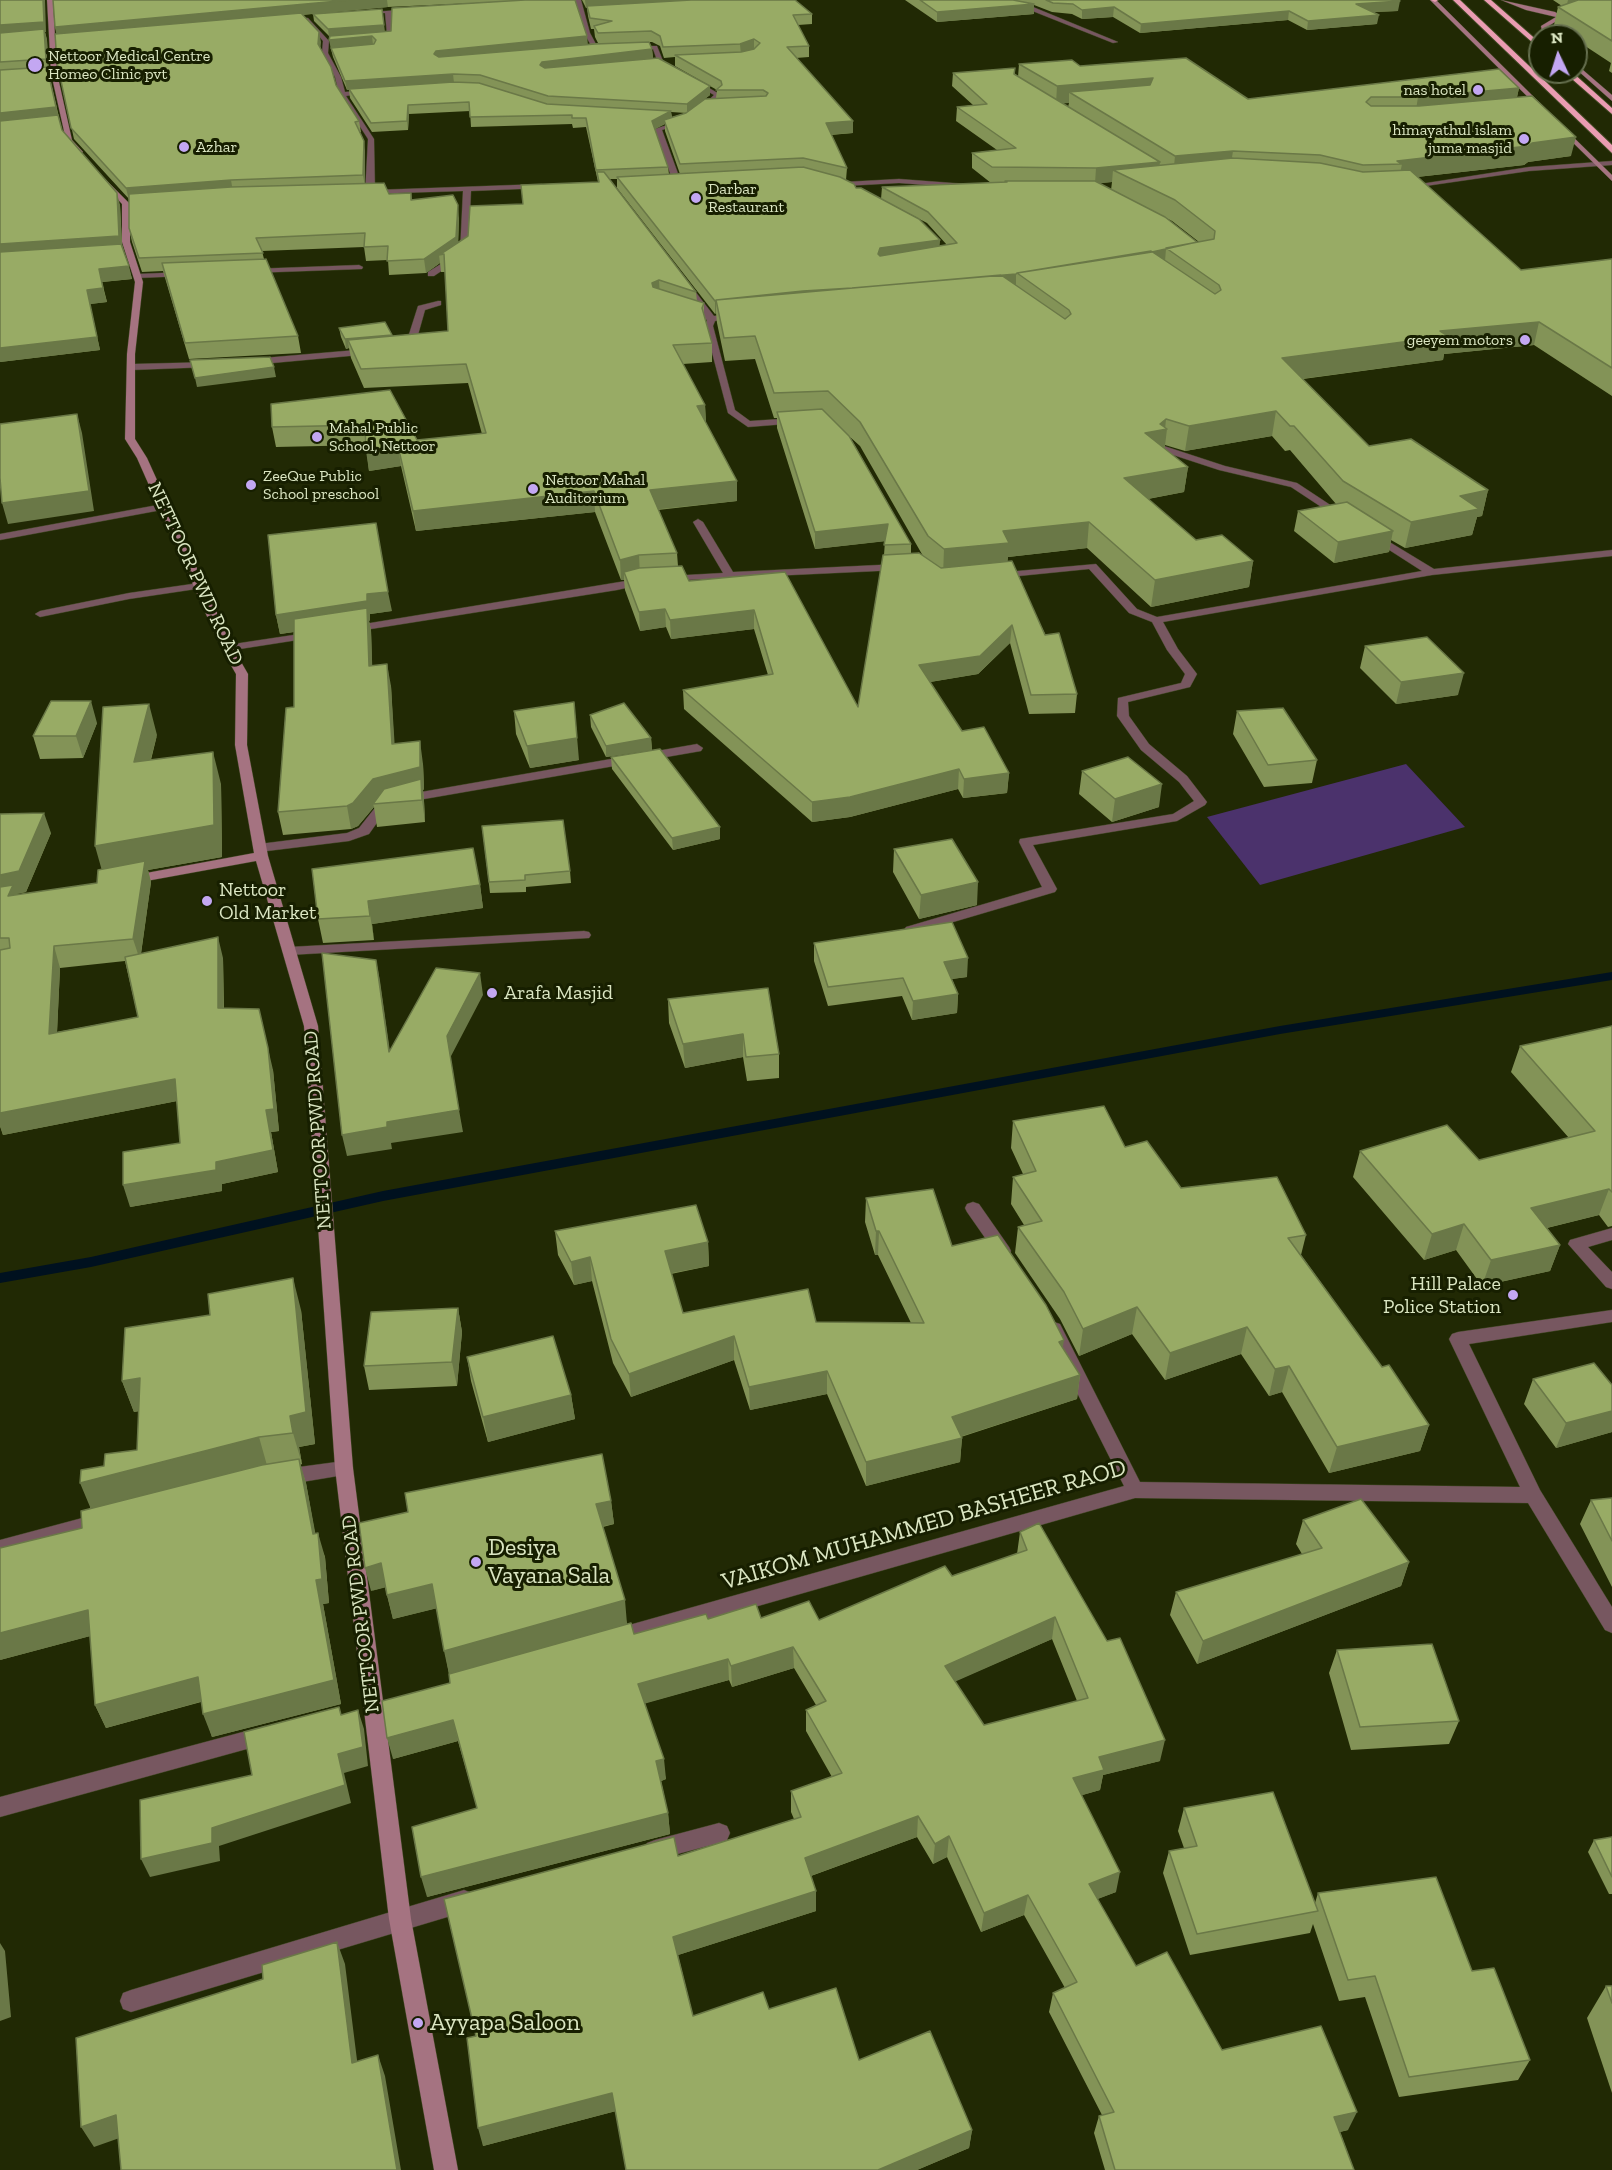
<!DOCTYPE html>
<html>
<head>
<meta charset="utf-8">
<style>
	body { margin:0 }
	#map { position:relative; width:1612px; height:2170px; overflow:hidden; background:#212904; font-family:"Zilla Slab",serif }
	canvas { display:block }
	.north { position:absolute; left:1528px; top:24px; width:60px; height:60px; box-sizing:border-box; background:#171f00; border:2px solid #656f4e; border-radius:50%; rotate:356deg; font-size:16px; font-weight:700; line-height:24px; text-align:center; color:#dbe6c2 }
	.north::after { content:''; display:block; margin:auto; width:21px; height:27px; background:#c3a7f2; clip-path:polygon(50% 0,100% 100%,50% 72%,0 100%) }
</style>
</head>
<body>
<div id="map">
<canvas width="1612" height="2170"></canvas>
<div class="north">N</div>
</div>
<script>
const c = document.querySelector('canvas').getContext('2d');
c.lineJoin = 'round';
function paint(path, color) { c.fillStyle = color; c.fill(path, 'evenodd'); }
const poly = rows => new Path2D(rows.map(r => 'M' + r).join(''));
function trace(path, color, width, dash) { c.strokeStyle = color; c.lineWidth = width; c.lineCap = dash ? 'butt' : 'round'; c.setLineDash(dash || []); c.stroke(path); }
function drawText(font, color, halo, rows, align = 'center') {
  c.font = font + ' "Zilla Slab",serif'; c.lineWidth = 6; c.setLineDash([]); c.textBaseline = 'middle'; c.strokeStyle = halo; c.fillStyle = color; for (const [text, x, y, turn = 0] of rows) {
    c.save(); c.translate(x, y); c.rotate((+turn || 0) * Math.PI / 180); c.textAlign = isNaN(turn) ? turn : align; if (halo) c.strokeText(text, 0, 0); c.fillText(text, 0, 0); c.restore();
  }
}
paint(poly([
	[1406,764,1465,827,1260,885,1207,817]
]), '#4b326c');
paint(poly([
	[1612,972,1612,980,1280,1034,383,1201,91,1267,0,1283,0,1273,91,1257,383,1191,1280,1026,1612,972]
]), '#00111f');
const street = poly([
	[552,0,581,0,590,33,597,46,657,46,663,61,721,95,706,108,702,108,702,106,714,95,658,63,653,49,593,49,584,33,576,3,554,3,552,0],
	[996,0,1033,7,1118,42,1113,43,1030,10,1005,6,996,0],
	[412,9,410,12,391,13,393,36,390,38,373,37,387,34,385,13,360,13,412,9],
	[304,18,308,18,329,41,328,53,341,77,345,92,369,90,372,92,346,96,374,139,375,190,542,184,545,188,471,191,468,253,434,276,428,276,428,272,460,252,463,191,365,194,368,139,339,94,335,77,322,53,323,41,304,18],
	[682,120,684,123,662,130,680,179,676,181,672,179,655,129,682,120],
	[1612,161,1612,165,1529,171,1405,189,1401,187,1529,167,1612,161],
	[899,179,966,184,970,186,966,188,899,183,844,186,831,182,835,180,844,182,899,179],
	[359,265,363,267,362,269,251,273,247,271,251,269,359,265],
	[185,272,188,272,188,276,137,278,133,276,137,274,185,272],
	[682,282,688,282,714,316,737,313,741,316,715,321,713,326,735,410,750,421,796,418,801,421,799,423,748,427,728,413,705,326,707,320,701,317,704,315,681,284,682,282],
	[438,301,441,301,441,305,425,310,414,349,404,350,418,306,438,301],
	[368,349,371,350,371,354,251,365,247,362,251,359,368,349],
	[213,362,214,364,210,367,132,370,128,367,132,364,213,362],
	[1164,446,1225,466,1297,483,1347,516,1338,518,1291,487,1219,470,1161,451,1159,449,1164,446],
	[163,504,167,505,167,509,0,540,0,534,163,504],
	[698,519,703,522,733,572,899,564,904,567,899,570,664,581,663,579,668,576,723,573,693,522,698,519],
	[1373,532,1434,569,1612,550,1612,556,1432,575,1163,622,1178,649,1197,674,1190,687,1128,702,1129,716,1149,744,1187,776,1207,802,1205,805,1177,821,1033,845,1057,889,1055,892,916,933,906,933,904,930,906,927,1042,887,1019,842,1020,839,1173,814,1194,801,1179,782,1141,750,1117,716,1118,698,1181,683,1185,674,1167,650,1152,622,1129,613,1089,569,999,578,995,577,995,573,1096,564,1137,609,1157,617,1422,571,1369,537,1368,535,1373,532],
	[644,578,648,579,648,583,617,590,352,632,346,629,352,626,644,578],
	[199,583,203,584,203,588,129,599,40,617,35,614,40,611,129,593,199,583],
	[313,632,317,633,317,637,227,651,221,648,227,645,313,632],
	[697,744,703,748,701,751,407,802,386,810,369,834,349,841,259,852,253,848,259,844,347,833,359,828,378,804,404,795,697,744],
	[584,931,589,932,591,935,589,938,289,955,282,951,289,947,584,931],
	[973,1202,979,1204,1009,1247,1011,1251,1009,1255,997,1255,967,1212,965,1208,967,1204,973,1202],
	[1612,1228,1612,1240,1588,1247,1612,1272,1612,1289,1606,1287,1568,1244,1570,1240,1612,1228],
	[1612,1310,1612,1322,1469,1344,1540,1490,1612,1607,1612,1633,1605,1630,1528,1503,1135,1498,615,1647,608,1644,605,1638,608,1632,615,1629,1124,1486,1045,1329,1048,1324,1054,1322,1060,1324,1140,1482,1520,1487,1449,1339,1452,1334,1458,1332,1612,1310],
	[344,1461,350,1463,353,1468,350,1473,344,1475,284,1485,278,1482,275,1477,278,1472,284,1469,344,1461],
	[101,1513,108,1515,110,1521,108,1527,0,1556,0,1540,101,1513],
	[265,1726,272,1728,275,1735,272,1742,265,1744,0,1817,0,1797,265,1726],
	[719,1823,727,1826,730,1833,727,1840,719,1843,655,1860,647,1857,644,1850,647,1843,655,1840,719,1823],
	[464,1890,472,1893,475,1901,472,1909,464,1912,131,2012,123,2009,120,2001,123,1993,131,1990,464,1890]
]);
const secondary = poly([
	[47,0,53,0,57,73,72,140,83,152,79,154,66,140,51,73,47,0],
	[1430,0,1436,0,1547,110,1547,112,1543,112,1430,0],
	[1501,0,1555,12,1563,17,1547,27,1549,36,1543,36,1541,26,1556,17,1526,10,1501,0],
	[1576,64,1612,95,1612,101,1576,69,1576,64],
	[1559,127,1563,127,1612,175,1612,181,1559,129,1559,127],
	[105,179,130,204,130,242,143,282,135,354,135,439,147,458,233,648,248,674,247,745,268,856,318,1026,353,1468,411,1919,458,2170,434,2170,389,1919,335,1468,304,1026,256,861,130,884,123,880,130,876,254,853,235,745,236,674,221,648,137,458,125,439,127,354,135,282,122,242,122,204,101,181,105,179]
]);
const highway = poly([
	[1431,0,1438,0,1435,2,1431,0],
	[1453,0,1460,0,1612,145,1612,153,1453,0],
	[1484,0,1491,0,1540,43,1540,49,1484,0],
	[1564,72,1572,72,1612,108,1612,114,1564,72]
]);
trace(street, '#3f4722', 1);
trace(secondary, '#3f4722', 1);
trace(highway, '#3f4722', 2);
paint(street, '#775760');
paint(secondary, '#a57381');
paint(highway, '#ea9cb2');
paint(poly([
	[0,0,46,32,45,32,47,40,48,70,62,130,120,205,122,244,132,279,102,282,107,302,90,304,100,350,0,362],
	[53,0,575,0,587,44,598,43,595,37,594,29,591,29,588,16,587,8,586,8,582,0,795,0,812,14,812,24,798,25,809,46,809,57,796,58,853,121,853,133,831,135,847,168,846,180,844,179,856,188,940,240,939,246,947,245,927,223,881,199,882,187,991,183,972,168,972,153,997,150,956,121,957,107,973,105,952,86,953,73,1015,68,1015,74,1018,77,1019,64,1080,66,1248,99,1519,88,1517,97,1571,156,1528,162,1524,165,1417,177,1521,270,1612,259,1612,396,1534,345,1444,354,1443,360,1303,379,1369,446,1488,490,1482,516,1477,517,1472,535,1405,548,1391,540,1389,552,1334,563,1294,531,1298,511,1336,504,1290,450,1285,451,1272,436,1185,451,1165,445,1165,449,1188,467,1184,492,1148,499,1196,540,1253,561,1249,587,1151,607,1087,548,1008,557,1007,562,1077,694,1075,713,1029,714,1010,643,978,674,930,682,962,731,1009,773,1007,793,963,798,958,789,850,817,812,822,684,709,683,690,768,675,754,629,671,639,666,627,640,631,625,590,624,580,621,580,595,512,416,531,401,466,369,471,366,445,276,447,272,427,390,390,417,440,482,434,468,383,364,388,351,358,349,348,346,349,341,337,339,328,392,336,448,331,445,272,441,272,440,263,426,273,389,275,388,260,366,261,364,247,262,251,264,259,298,336,301,353,189,359,163,271,142,272,132,242,129,228,129,199,74,139,57,62,57,34,55,27],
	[496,2,391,31,384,31,313,14,314,21,330,37,331,49,333,57,347,90,349,90,350,98,372,132,408,130,409,114,470,111,471,127,572,124,573,128,586,127,598,182,523,204,458,242,459,218,412,200,411,193,389,194,365,183,365,152,360,132,361,132,359,121,336,85,320,47,319,32,302,15,388,7],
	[649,42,652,42,660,46,664,58,675,57,675,66,717,90,716,98,702,101,710,95,710,86,653,58,652,49],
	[1062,103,1069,103,1068,107],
	[671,112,686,113,672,117],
	[665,124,665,131,680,174,669,174,668,167,655,129],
	[609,179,617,179,617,188,715,314,716,313,717,323,725,361,755,359,774,418,777,418,777,428,815,549,885,541,884,555,858,707,785,572,689,581,678,566,677,553,658,510,737,501,706,423,705,405,683,364,712,362,712,343,704,315,704,303,697,301,696,292],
	[1112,182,1111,190,1099,183],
	[1166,218,1172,221,1199,242,1197,242],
	[850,437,860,446,923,556,911,554,911,544],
	[905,0,1398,0,1398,11,1373,12,1377,24,1307,30,1288,20,1140,33,1113,17,1082,19,1072,14,1052,12,1034,5,1034,14,937,22],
	[1553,0,1612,0,1612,73,1609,71,1611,63,1576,40,1576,36,1570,36,1554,25,1558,7,1562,6],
	[392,611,370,614,370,620,369,621,371,630,372,666,391,686,394,744,423,764,424,789,423,790,424,801,425,822,377,827,374,807,358,826,351,829,283,835,278,812,294,707,294,632,280,634,276,615],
	[1365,646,1458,695,1396,704,1360,668],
	[514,711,579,760,530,768,516,734],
	[1237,711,1317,760,1312,783,1264,787,1233,734],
	[590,715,651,738,652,750,606,757,591,727],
	[97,723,83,758,40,759,33,736],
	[157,735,151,760,221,784,222,857,148,870,151,882,141,954,223,958,224,1008,273,1070,279,1131,271,1132,278,1172,222,1184,222,1191,130,1207,180,1143,177,1101,3,1135,0,1126,0,814,51,833,26,892,16,894,17,895,97,883],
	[125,961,138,1017,57,1032,60,968],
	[611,757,720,839,673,850,612,769],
	[1082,771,1159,807,1112,822,1079,794],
	[482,826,570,871,571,883,526,887,526,892,490,893],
	[894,849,977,905,919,919,893,872],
	[480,885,483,908,372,924,374,940,323,943,318,919],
	[814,943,967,977,952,979,958,994,957,1013,912,1020,902,996,828,1006,814,961],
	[668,999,779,1054,779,1078,747,1081,743,1057,685,1068,669,1023],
	[1612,1026,1612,1226,1608,1227,1599,1215,1547,1228,1560,1245,1550,1271,1482,1286,1456,1250,1424,1260,1353,1177,1360,1151,1479,1160,1569,1138,1511,1072,1520,1046],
	[1013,1121,1125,1147,1181,1188,1306,1235,1301,1255,1382,1367,1429,1425,1420,1451,1329,1473,1282,1392,1269,1396,1241,1354,1165,1380,1132,1334,1079,1356,1060,1319,1015,1253,1018,1227,1024,1225,1011,1204,1013,1177,1023,1174,1011,1148],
	[866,1198,952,1246,1062,1348,1080,1375,1077,1399,961,1437,962,1438,960,1462,866,1486,827,1394,750,1410,734,1360,631,1397,613,1363,592,1281,574,1285,558,1255,555,1231,708,1242,709,1266,671,1274,683,1313,816,1322,911,1323,878,1255,875,1255,865,1222],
	[458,1308,462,1332,457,1386,369,1390,364,1366],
	[301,1310,315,1444,299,1447,302,1464,300,1465,306,1483,315,1534,325,1557,329,1603,323,1604,341,1704,212,1737,201,1702,106,1728,95,1705,90,1636,0,1660,82,1528,90,1508,104,1466,137,1450,139,1411,134,1412,122,1381],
	[467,1357,571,1395,575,1419,488,1442,471,1381],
	[1533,1379,1612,1385,1612,1432,1556,1448,1524,1404],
	[1612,1498,1612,1587,1580,1524,1591,1500],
	[611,1501,614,1524,603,1527,627,1624,634,1634,708,1619,761,1618,819,1620,1017,1554,1020,1532,1160,1761,1103,1775,1100,1790,1082,1795,1116,1892,1097,1899,1136,1966,1222,2050,1348,2130,1340,2132,1354,2170,1105,2170,1094,2133,1099,2116,1102,2115,1049,2012,1053,1993,1065,1988,1024,1915,981,1932,947,1857,933,1864,917,1837,811,1876,816,1891,816,1911,678,1955,693,2016,769,2009,859,2060,972,2130,969,2148,917,2170,626,2170,616,2111,483,2146,476,2036,678,1856,794,1819,791,1812,791,1791,832,1777,806,1731,806,1710,816,1705,794,1668,732,1687,729,1680,645,1703,666,1779,661,1781,668,1813,670,1834,427,1897,477,1808,458,1741,393,1759,450,1683,449,1674,437,1608,393,1619,385,1587,371,1591],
	[1052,1639,1077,1701,984,1725,955,1681],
	[1303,1520,1409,1562,1401,1586,1197,1664,1170,1615,1176,1592,1302,1554,1296,1544],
	[1337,1650,1459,1721,1449,1744,1351,1750,1329,1673],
	[1184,1808,1315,1903,1318,1893,1472,1971,1530,2060,1518,2080,1399,2097,1365,1997,1339,2001,1313,1924,1310,1933,1190,1955,1163,1873,1169,1851,1184,1848,1178,1831],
	[1612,1837,1612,1894,1609,1894,1588,1852,1594,1840],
	[1606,1986,1612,1986,1612,2093,1587,2018]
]), '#839357');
paint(poly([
	[43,0,45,0,46,32,45,32,47,40,49,70,46,59,0,36,0,25],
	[349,0,387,0,388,7,57,37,55,27],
	[585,0,701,0,691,2,586,8],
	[1568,0,1579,0,1566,8],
	[1400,1,1398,11,1354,13,1356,4],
	[1034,4,1034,14,937,22,937,12],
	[1114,7,1113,17,1082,19,1082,10],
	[382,9,385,32,329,37,328,29],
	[1289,11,1288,20,1140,33,1141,24],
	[1379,15,1377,24,1307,30,1308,21],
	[319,32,321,42,320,54,318,44],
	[372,36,373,45,331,49,329,40],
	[587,36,588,45,437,60,434,54,436,51],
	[754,39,754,50,741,55,740,44],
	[652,49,653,58,543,71,540,65,542,62],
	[47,67,59,118,0,125,0,113],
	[453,74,454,83,347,90,345,81],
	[1153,78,1151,96,1069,92,1069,103,1056,104,1057,86],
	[710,86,710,95,687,113,687,104],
	[1519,88,1515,106,1415,116,1418,97],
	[408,105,409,114,408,130,407,121],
	[671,111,672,121,664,120,665,124,653,130,652,121],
	[853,121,853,133,826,135,826,123],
	[1576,137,1571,156,1528,162,1524,165,1399,179,1402,164,1397,161],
	[364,141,365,152,365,187,363,175],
	[1233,151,1230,170,1173,176,1175,156],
	[1160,162,1158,177,1113,170,1112,182,1095,184,1096,168],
	[231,180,233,192,129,200,126,188],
	[117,193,120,205,122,248,0,257,0,244],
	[458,205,459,218,458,251,444,254,439,255,440,263,426,273,424,259],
	[940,240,939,251,880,260,878,254,880,248],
	[1166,249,1165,261,1018,274],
	[129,266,132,279,102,282,99,269],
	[1016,274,1016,286,918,285],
	[659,280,660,298,653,301,652,283],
	[103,288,107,302,90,304,100,350,0,362,0,348,87,290],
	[803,291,803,303,716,301],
	[715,301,716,301,716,313,715,314],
	[1539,322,1534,345,1444,354,1443,360,1278,382,1282,358,1440,331],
	[392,335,393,344,348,340,349,348,346,349,345,339],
	[274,367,276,377,197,387,195,378],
	[705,405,706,425,697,406],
	[1276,411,1272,436,1185,451,1189,426],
	[77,414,82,433,94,511,8,524,2,503],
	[1166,419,1165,430,1167,429,1164,454,1145,433],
	[398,446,401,466,369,471,366,451],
	[1188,467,1184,492,1121,504,1124,478],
	[737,481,737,501,651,510,650,490],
	[1488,490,1482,516,1477,517,1472,535,1405,548,1411,522,1460,496],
	[594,491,595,512,416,531,413,511],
	[1089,522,1087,548,1008,557,1007,569,943,576,944,549,1003,531],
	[888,524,887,541,815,549,815,532],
	[1393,531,1389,552,1334,563,1338,542],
	[639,555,640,576,624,572,624,580,621,580,620,560],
	[1253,561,1249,587,1151,607,1155,580],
	[388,592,392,611,370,614,370,620,369,621,371,630,373,688,369,666,368,621,280,634,276,615,367,594],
	[665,609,666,627,640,631,639,612],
	[754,610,754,629,671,639,670,620],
	[1012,625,1010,643,978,674,918,684,919,665],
	[387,664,391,686,396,766,392,744],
	[1464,673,1458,695,1396,704,1401,682],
	[91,701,97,723,83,758,76,736],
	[574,702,579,760,530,768,527,746],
	[149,704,157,735,142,793,134,762],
	[651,738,652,750,606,757,606,746],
	[420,741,423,764,424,789,423,790,424,801,425,822,422,800,373,804,374,807,358,826,351,829,347,806,373,779],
	[213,752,221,784,222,857,148,870,151,882,140,960,133,939,104,878,95,846],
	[959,769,958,789,850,817,812,822,812,802],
	[1009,773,1007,793,963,798,964,779],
	[1162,784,1159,807,1112,822,1115,799],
	[44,813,51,833,26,892,16,894,20,906,0,897,0,875],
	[720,827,720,839,673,850,672,838],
	[978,882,977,905,919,919,921,895],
	[480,885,483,908,372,924,374,940,368,901],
	[218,937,223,958,224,1029,218,1008],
	[54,946,60,968,56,1055,49,1034],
	[968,958,967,977,943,980,944,962],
	[376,960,380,981,393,1073,389,1052],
	[480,973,483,995,450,1058,447,1036],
	[958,994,957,1013,912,1020,913,1001],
	[259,1009,273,1070,279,1131,271,1132,278,1172,222,1184,222,1191,130,1207,123,1185,216,1162,266,1110],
	[743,1034,743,1057,685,1068,683,1044],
	[175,1079,182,1100,3,1135,0,1126,0,1113],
	[459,1110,463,1132,391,1143,392,1149,347,1156,342,1135,387,1122],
	[1609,1189,1599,1215,1522,1234,1531,1208],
	[1464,1224,1456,1250,1424,1260,1432,1234],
	[876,1231,879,1231,878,1255,875,1255],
	[708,1242,709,1266,667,1274,665,1251],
	[1560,1245,1550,1271,1482,1286,1491,1260],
	[590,1257,592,1281,574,1285,571,1262],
	[293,1278,301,1310,315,1444,299,1447,302,1464,293,1433,290,1416],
	[1137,1307,1132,1334,1079,1356,1083,1329],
	[458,1308,462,1332,457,1386,452,1362],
	[1247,1327,1241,1354,1165,1380,1170,1353],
	[734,1336,734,1360,631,1397,629,1374],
	[1064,1340,1060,1364,1059,1342],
	[1289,1366,1282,1392,1269,1396,1275,1369],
	[827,1371,827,1394,750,1410,749,1387],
	[1080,1375,1077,1399,950,1440,952,1417],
	[140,1378,152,1409,134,1412,122,1381],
	[571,1395,575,1419,488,1442,483,1417],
	[1612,1411,1612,1432,1556,1448,1566,1423],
	[1429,1425,1420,1451,1329,1473,1337,1447],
	[259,1437,268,1469,93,1514,80,1483],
	[962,1438,960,1462,866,1486,866,1462],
	[299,1459,306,1483,320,1558,313,1534],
	[611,1501,614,1524,599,1527,596,1504],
	[318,1533,325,1557,329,1603,323,1604,341,1704,212,1737,203,1714,316,1580],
	[1409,1562,1401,1586,1197,1664,1203,1641],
	[381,1563,387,1587,371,1591,365,1568],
	[432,1584,438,1608,393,1619,387,1595],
	[625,1600,627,1624,449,1674,444,1651],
	[88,1610,98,1634,0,1660,0,1633],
	[1055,1617,1052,1639,943,1687,945,1666],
	[793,1647,794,1668,732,1687,731,1666],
	[728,1659,729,1680,640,1705,638,1684],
	[198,1677,207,1700,106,1728,95,1705],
	[358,1710,364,1729,368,1766,344,1773,351,1803,219,1846,220,1861,150,1877,141,1859,212,1828,338,1754],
	[453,1720,458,1741,393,1759,387,1738],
	[1165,1740,1160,1761,1103,1775,1100,1790,1069,1799,1073,1778,1099,1757],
	[664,1759,666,1779,659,1782,656,1761],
	[668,1813,670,1834,427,1897,421,1877],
	[918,1816,917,1837,805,1878,805,1858],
	[949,1836,947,1857,933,1864,935,1844],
	[1120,1872,1116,1892,1085,1904,1089,1884],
	[816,1891,816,1911,675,1956,673,1937],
	[1028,1895,1024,1915,981,1932,984,1913],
	[337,1942,345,1964,360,2084,352,2063],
	[0,1943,5,1951,11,2017,0,2021],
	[378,2055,385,2076,401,2170,397,2170],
	[612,2093,616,2111,483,2146,478,2128],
	[1357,2112,1348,2130,1326,2135,1334,2117],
	[116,2115,128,2135,94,2147,81,2127],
	[972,2130,969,2148,917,2170,878,2170]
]), '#6a7847');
const building = poly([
	[0,0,43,0,44,22,0,25,0,0],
	[53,0,349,0,55,27,53,0],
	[525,0,575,0,587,36,436,51,434,54,439,57,595,44,649,42,652,49,542,62,540,65,545,68,658,58,710,86,687,104,548,96,480,75,453,74,345,81,331,48,374,44,376,40,372,36,329,40,330,36,391,31,392,8,525,0],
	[691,0,795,0,812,14,793,15,809,46,787,47,853,121,826,123,847,168,803,158,680,164,664,120,686,113,705,99,766,96,768,93,763,90,716,90,722,85,721,81,675,55,741,52,754,49,760,43,754,39,740,44,663,47,660,36,651,31,598,33,594,26,612,21,590,18,587,6,691,0],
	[920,0,1013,0,1034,4,937,12,920,0],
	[1046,0,1398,0,1400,1,1356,4,1379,15,1308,21,1289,11,1141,24,1114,7,1082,10,1073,4,1053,3,1046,0],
	[1578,0,1612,0,1612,41,1558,7,1578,0],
	[382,9,384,25,328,29,313,14,382,9],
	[301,13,319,32,318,44,331,67,336,85,359,121,355,122,364,141,363,175,231,180,126,188,71,128,57,62,55,34,301,13],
	[44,29,46,59,0,62,0,33,44,29],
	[1186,58,1248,99,1499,69,1519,88,1418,97,1371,97,1366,102,1371,106,1419,106,1532,96,1576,137,1532,143,1528,146,1397,161,1402,164,1363,165,1320,155,1233,151,1175,156,1069,92,1150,85,1153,78,1057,86,1019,64,1072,60,1080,66,1186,58],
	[47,67,56,107,0,113,0,70,47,67],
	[1015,68,1014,74,1160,162,1096,168,992,167,972,153,1016,148,957,107,987,104,953,73,1015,68],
	[453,82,479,83,547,104,671,111,652,121,668,167,596,170,586,118,572,118,572,115,470,117,469,102,408,105,407,121,371,123,349,89,453,82],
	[58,115,62,130,117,193,119,236,0,244,0,121,58,115],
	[1233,158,1320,163,1363,172,1410,170,1521,270,1612,259,1612,368,1539,322,1440,331,1448,336,1282,358,1369,446,1411,439,1488,490,1460,496,1479,509,1411,522,1343,481,1294,426,1290,426,1276,411,1189,426,1166,419,1160,424,1167,429,1145,433,1188,467,1124,478,1196,540,1222,535,1253,561,1155,580,1089,522,1003,531,1009,543,944,549,928,536,860,422,828,391,774,393,755,336,724,338,716,300,1001,275,1065,319,1071,314,1069,310,1017,273,1151,251,1215,294,1221,290,1219,285,1166,248,1214,239,1215,231,1175,200,1113,170,1233,158],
	[803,167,840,177,854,184,856,188,861,188,919,219,940,240,880,248,878,254,880,256,957,243,928,212,882,187,1007,182,1005,181,1095,181,1165,217,1197,242,1152,252,1017,273,1016,274,852,288,803,291,716,300,716,301,715,301,617,177,803,167],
	[597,172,604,172,696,292,659,280,652,283,653,287,704,303,702,308,712,343,673,345,705,405,697,406,737,481,650,490,677,553,639,555,620,560,594,491,413,511,398,446,366,451,365,425,272,427,271,404,390,390,417,440,486,433,466,364,361,369,348,340,448,331,444,254,439,255,468,236,470,206,523,204,521,185,599,182,597,172],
	[384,183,389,194,411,193,411,200,453,195,458,205,456,237,424,259,387,261,388,246,364,247,365,233,256,238,263,253,139,258,129,228,129,194,231,187,384,183],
	[121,244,129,266,99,269,103,288,87,290,97,337,0,348,0,252,121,244],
	[266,259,298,336,185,343,162,263,266,259],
	[385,322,392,335,345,339,339,328,385,322],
	[270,357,274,367,195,378,190,360,270,357],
	[822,409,849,436,911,544,884,545,888,524,815,532,777,412,822,409],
	[77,414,89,491,2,503,0,478,0,424,77,414],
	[1347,502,1393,531,1338,542,1298,511,1347,502],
	[376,523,388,592,367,594,367,601,276,615,268,535,376,523],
	[919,553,941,568,1012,561,1045,635,1059,633,1077,694,1031,695,1012,625,980,656,919,665,962,731,984,727,1009,773,964,779,959,769,850,797,812,802,683,690,773,674,754,610,670,620,665,609,639,612,624,572,639,568,682,566,689,581,785,572,858,707,883,555,919,553],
	[367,608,369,666,387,664,392,744,420,741,420,767,373,779,353,803,347,806,278,812,286,708,294,707,294,619,367,608],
	[1427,637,1464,673,1401,682,1365,646,1427,637],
	[51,701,91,701,76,736,33,736,51,701],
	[574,702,577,738,527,746,514,711,574,702],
	[624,703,651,738,606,746,590,715,624,703],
	[149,704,134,762,213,752,214,825,95,846,103,707,149,704],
	[1283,708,1317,760,1268,765,1237,711,1283,708],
	[660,749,720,827,672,838,611,757,660,749],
	[1128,757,1162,784,1115,799,1082,771,1128,757],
	[421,779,422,800,373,804,384,789,421,779],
	[44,813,19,871,0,875,0,814,44,813],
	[563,820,570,871,525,875,525,880,489,882,482,826,563,820],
	[952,839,978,882,921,895,894,849,952,839],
	[473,848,480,885,368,901,370,916,318,919,312,869,473,848],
	[145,861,133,939,54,946,49,1034,138,1017,125,957,218,937,218,1008,259,1009,268,1048,274,1109,266,1110,273,1150,216,1162,216,1170,123,1185,123,1152,180,1143,175,1079,0,1113,0,950,10,948,9,938,0,938,0,887,13,885,8,896,97,883,98,870,145,861],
	[952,922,968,958,944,962,958,994,913,1001,903,978,828,987,814,943,952,922],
	[322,953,376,960,389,1052,436,968,480,973,447,1036,459,1110,387,1122,387,1127,342,1135,322,953],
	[768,988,779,1054,746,1057,743,1034,683,1044,668,999,768,988],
	[1612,1026,1612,1192,1609,1189,1531,1208,1560,1245,1491,1260,1464,1224,1432,1234,1360,1151,1447,1125,1479,1160,1595,1131,1520,1046,1612,1026],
	[1104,1106,1125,1147,1147,1141,1181,1188,1277,1177,1306,1235,1288,1238,1382,1367,1389,1365,1429,1425,1337,1447,1289,1366,1275,1369,1247,1327,1170,1353,1137,1307,1083,1329,1064,1292,1018,1227,1042,1221,1013,1177,1036,1171,1013,1121,1104,1106],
	[933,1189,952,1246,998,1235,1046,1305,1064,1340,1059,1342,1080,1375,952,1417,962,1438,866,1462,827,1371,749,1387,734,1336,629,1374,611,1339,590,1257,571,1262,555,1231,696,1205,708,1242,665,1251,683,1313,808,1289,816,1322,924,1323,879,1231,876,1231,866,1198,933,1189],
	[293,1278,306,1412,290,1416,293,1433,259,1437,80,1483,81,1470,104,1466,105,1454,137,1450,140,1378,122,1381,125,1328,210,1315,208,1294,293,1278],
	[458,1308,452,1362,364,1366,371,1312,458,1308],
	[553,1336,571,1395,483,1417,467,1357,553,1336],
	[1594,1363,1612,1385,1612,1411,1566,1423,1533,1379,1594,1363],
	[602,1454,611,1501,596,1504,625,1600,444,1651,432,1584,387,1595,381,1563,365,1568,359,1523,408,1512,405,1493,602,1454],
	[299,1459,313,1534,318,1533,322,1579,316,1580,334,1680,203,1714,198,1677,95,1705,88,1610,0,1633,0,1548,82,1528,81,1511,262,1465,299,1459],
	[1612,1498,1612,1541,1591,1500,1612,1498],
	[1361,1499,1409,1562,1203,1641,1176,1592,1322,1548,1303,1520,1361,1499],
	[1039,1523,1107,1641,1120,1638,1165,1740,1099,1757,1104,1770,1073,1778,1120,1872,1089,1884,1136,1966,1167,1952,1222,2050,1321,2026,1357,2112,1334,2117,1354,2170,1115,2170,1099,2116,1114,2112,1053,1993,1077,1982,1028,1895,984,1913,949,1836,935,1844,918,1816,805,1858,816,1891,673,1937,693,2016,763,1992,769,2009,836,1988,859,2060,930,2031,972,2130,878,2170,626,2170,612,2093,478,2128,467,2038,476,2036,444,1899,674,1837,678,1856,801,1817,791,1791,842,1773,806,1710,826,1701,793,1647,731,1666,728,1659,638,1684,664,1759,656,1761,668,1813,421,1877,412,1827,477,1808,453,1720,387,1738,382,1701,450,1683,449,1674,631,1623,634,1634,706,1614,708,1619,756,1604,761,1618,809,1601,819,1620,945,1566,952,1576,1027,1550,1020,1532,1039,1523],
	[1055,1617,1088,1698,984,1725,945,1666,1055,1617],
	[1432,1644,1459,1721,1360,1727,1337,1650,1432,1644],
	[339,1707,341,1715,358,1710,363,1747,338,1754,345,1785,212,1828,212,1843,141,1859,140,1800,252,1775,244,1732,339,1707],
	[1273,1792,1318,1911,1197,1934,1169,1851,1197,1846,1184,1808,1273,1792],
	[1612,1837,1612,1877,1594,1840,1612,1837],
	[1436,1877,1472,1971,1494,1968,1530,2060,1409,2077,1375,1976,1348,1980,1318,1893,1436,1877],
	[337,1942,352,2063,378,2055,397,2170,121,2170,116,2115,81,2127,76,2038,263,1979,262,1965,337,1942],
	[1606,1986,1612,1986,1612,2003,1606,1986]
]);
paint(building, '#98ab65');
trace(building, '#6a7847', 1.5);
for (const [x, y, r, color] of [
	[35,65,8,"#c3a7f2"],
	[1478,90,6,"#c3a7f2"],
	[1524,139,6,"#c3a7f2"],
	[184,147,6,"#c3a7f2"],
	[696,198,6,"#c3a7f2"],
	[1525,340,6,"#c3a7f2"],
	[317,437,6,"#c3a7f2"],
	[251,485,6,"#c3a7f2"],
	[533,489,6,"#c3a7f2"],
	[207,901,6,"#c3a7f2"],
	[492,993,6,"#c3a7f2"],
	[1513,1295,6,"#c3a7f2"],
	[476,1562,6,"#c3a7f2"],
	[418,2023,6,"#c3a7f2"]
]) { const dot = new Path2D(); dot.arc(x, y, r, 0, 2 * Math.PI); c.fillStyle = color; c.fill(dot); trace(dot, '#171f00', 2); }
drawText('16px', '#dbe6c2', '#171f00', [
	["Nettoor Medical Centre",48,56],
	["Homeo Clinic pvt",48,74],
	["nas hotel",1466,90,"right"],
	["himayathul islam",1512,130,"right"],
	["juma masjid",1512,148,"right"],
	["Azhar",196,147],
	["Darbar",708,189],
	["Restaurant",708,207],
	["geeyem motors",1513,340,"right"],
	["Mahal Public",329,428],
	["School, Nettoor",329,446],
	["ZeeQue Public",263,476],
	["School preschool",263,494],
	["Nettoor Mahal",545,480],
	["Auditorium",545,498]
], 'left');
drawText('20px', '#dbe6c2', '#171f00', [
	["NETTOOR PWD ROAD",195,574,65],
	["NETTOOR PWD ROAD",318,1130,-94],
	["NETTOOR PWD ROAD",361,1614,-97]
]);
drawText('20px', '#dbe6c2', '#171f00', [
	["Nettoor",219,890],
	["Old Market",219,913],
	["Arafa Masjid",504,993],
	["Hill Palace",1501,1284,"right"],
	["Police Station",1501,1307,"right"]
], 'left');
drawText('24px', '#dbe6c2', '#171f00', [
	["VAIKOM MUHAMMED BASHEER RAOD",924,1525,-16]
]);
drawText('24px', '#dbe6c2', '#171f00', [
	["Desiya",488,1548],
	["Vayana Sala",488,1576],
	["Ayyapa Saloon",430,2023]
], 'left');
</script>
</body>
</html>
